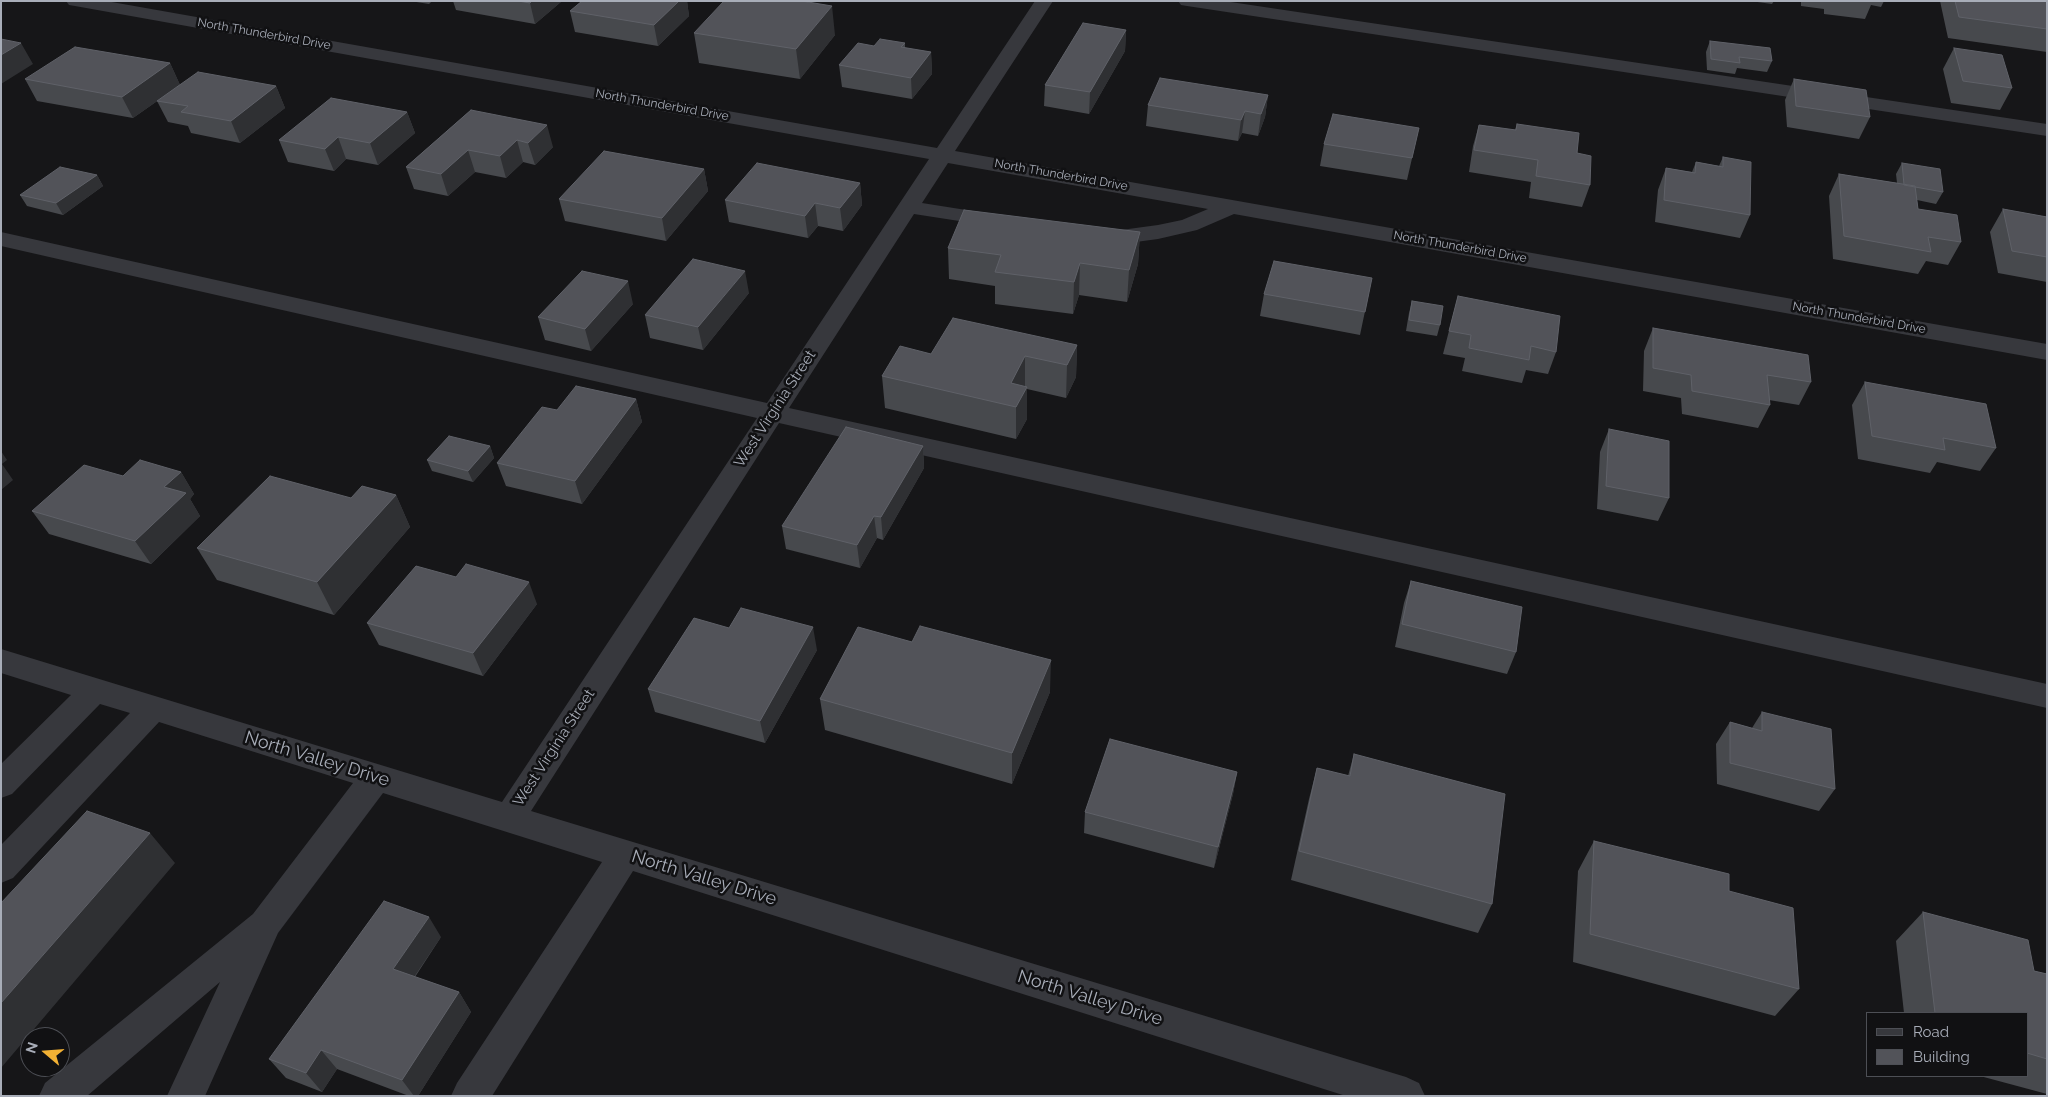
<!DOCTYPE html>
<html>
<head>
<meta charset="utf-8">
<style>
	body { margin:0 }
	#map { position:relative; width:2048px; height:1097px; overflow:hidden; background:#161618; font-family:Raleway,sans-serif }
	canvas { display:block }
	.frame { position:absolute; inset:0; border:2px solid #a8adb8; pointer-events:none }
	.legend { position:absolute; left:1866px; top:1012px; width:162px; height:65px; box-sizing:border-box; background:#111113; border:1px solid #4d4f55; margin:0; padding:6px 9px; list-style:none; font-size:15px; color:#a8adb8 }
	.legend li { display:flex; align-items:center; gap:10px; height:25px }
	.legend b { width:25px; border:1px solid #4d4f55 }
	.north { position:absolute; left:20px; top:1027px; width:50px; height:50px; box-sizing:border-box; background:#111113; border:1px solid #4d4f55; border-radius:50%; rotate:288deg; font-size:14px; font-weight:700; line-height:20px; text-align:center; color:#a8adb8 }
	.north::after { content:''; display:block; margin:auto; width:18px; height:22px; background:#f2b134; clip-path:polygon(50% 0,100% 100%,50% 72%,0 100%) }
</style>
</head>
<body>
<div id="map">
<canvas width="2048" height="1097"></canvas>
<div class="frame"></div>
<ul class="legend">
<li><b style="height:6px;background:#37383d"></b>Road</li>
<li><b style="height:14px;background:#525359"></b>Building</li>
</ul>
<div class="north">N</div>
</div>
<script>
const c = document.querySelector('canvas').getContext('2d');
c.lineJoin = 'round';
const poly = rows => new Path2D(rows.map(r => 'M' + r).join(''));
function paint(path, color) { c.fillStyle = color; c.fill(path, 'evenodd'); }
function trace(path, color, width, dash) { c.strokeStyle = color; c.lineWidth = width; c.lineCap = dash ? 'butt' : 'round'; c.setLineDash(dash || []); c.stroke(path); }
function drawText(font, color, halo, rows, align = 'center') {
  c.font = font + ' Raleway,sans-serif'; c.lineWidth = 5; c.setLineDash([]); c.textBaseline = 'middle'; c.strokeStyle = halo; c.fillStyle = color; for (const [text, x, y, turn = 0] of rows) {
    c.save(); c.translate(x, y); c.rotate((+turn || 0) * Math.PI / 180); c.textAlign = isNaN(turn) ? turn : align; if (halo) c.strokeText(text, 0, 0); c.fillText(text, 0, 0); c.restore();
  }
}
paint(poly([
	[66,1,106,1,937,148,1035,1,1053,1,955,151,2047,344,2047,360,1234,214,1197,230,1158,239,1121,244,1103,242,1095,240,1092,235,1095,230,1103,228,1121,230,1158,225,1182,220,1208,209,948,163,922,203,998,215,1006,216,1009,221,1006,226,998,227,914,214,789,408,2047,684,2047,708,779,423,531,811,1406,1077,1419,1083,1425,1096,1346,1096,633,871,492,1096,451,1096,457,1083,602,862,383,793,278,933,205,1096,167,1096,220,982,87,1096,39,1096,45,1083,253,914,353,783,159,722,13,878,1,883,1,845,130,713,100,704,12,794,1,798,1,764,71,695,1,673,1,649,502,802,757,418,1,246,1,232,767,403,929,159,75,6,69,5,66,1],
	[1178,1,1224,1,2047,124,2047,136,1187,6,1181,5,1178,1]
]), '#37383d');
paint(poly([
	[410,1,432,1,429,4],
	[453,1,562,1,535,24,456,10],
	[582,1,687,1,689,16,658,46,575,32,570,11],
	[1750,1,1774,1,1772,4],
	[1801,1,1884,1,1881,7,1871,5,1865,19,1824,14,1824,9,1801,6],
	[1940,1,2047,1,2047,52,1948,38],
	[1126,30,1125,51,1089,114,1044,106,1045,85],
	[694,33,835,35,800,79,699,63],
	[1710,41,1772,61,1767,72,1737,68,1735,74,1707,70,1706,52],
	[905,43,905,48,931,52,932,74,912,99,842,87,839,65,874,46],
	[1954,48,2012,88,2000,110,1951,103,1943,69],
	[170,63,180,85,133,118,37,101,25,79],
	[1794,79,1870,117,1859,139,1787,127,1785,100],
	[276,86,285,108,240,143,191,133,188,126,168,122,157,101],
	[1268,95,1265,117,1258,136,1242,133,1238,141,1146,126,1148,105],
	[471,110,553,147,535,165,523,162,506,178,475,172,448,196,414,189,406,167],
	[407,112,415,133,378,165,346,159,334,171,288,162,279,140],
	[1517,124,1577,153,1590,185,1582,207,1529,198,1531,182,1469,172,1473,146,1479,125,1515,130],
	[1419,128,1407,180,1320,166,1324,144],
	[1723,157,1750,215,1740,238,1655,222,1658,190,1666,168,1692,172,1696,162,1719,166],
	[1902,163,1943,192,1936,204,1917,200,1918,209,1961,242,1948,265,1926,261,1918,274,1833,259,1829,196,1839,174,1897,183,1896,174],
	[704,169,708,191,666,241,565,221,559,199],
	[97,175,103,186,63,215,27,206,20,195],
	[860,183,862,205,843,231,818,226,808,238,729,222,725,200],
	[2003,209,2047,217,2047,282,1998,273,1990,232],
	[1140,232,1138,264,1127,302,1079,295,1073,314,995,304,995,286,949,279,948,248],
	[1372,278,1360,335,1260,316,1264,294],
	[749,293,703,350,650,338,645,315],
	[1458,296,1556,352,1548,374,1526,370,1522,383,1462,371,1465,358,1443,354],
	[1412,301,1440,325,1437,336,1406,331,1409,313],
	[633,304,591,351,545,340,538,317],
	[1653,328,1811,382,1799,405,1769,400,1770,405,1758,428,1682,414,1681,398,1643,391,1644,351],
	[1077,345,1076,377,1066,398,1027,389,1027,419,1016,439,885,408,882,376,931,354],
	[1865,382,1996,448,1980,471,1937,462,1930,473,1858,459,1852,405],
	[636,399,642,422,582,504,506,486,497,463,557,410],
	[1609,429,1669,498,1658,521,1597,509,1600,452],
	[490,446,494,458,473,482,432,471,427,460],
	[923,446,924,468,883,540,877,538,860,568,786,549,782,526],
	[181,472,194,494,190,499,200,516,151,564,49,534,32,511,123,476],
	[396,495,410,527,334,615,217,580,197,548,351,498],
	[1411,581,1516,652,1507,674,1395,647,1404,603],
	[537,604,483,676,379,645,367,623],
	[729,628,817,650,765,743,655,712,648,689],
	[1050,692,1012,784,825,730,820,699],
	[1762,712,1835,789,1819,811,1717,784,1716,744,1730,722,1752,728],
	[1354,754,1492,904,1478,933,1291,880,1309,799,1317,768,1348,776],
	[1237,772,1233,794,1214,868,1084,833,1085,812],
	[1594,841,1729,891,1799,989,1775,1016,1573,962,1578,871],
	[1923,912,2034,971,2047,974,2047,1094,1980,1076,2027,1076,2027,1013,1904,1013,1896,941],
	[441,937,415,977,459,992,471,1012,418,1096,409,1096,337,1069,322,1092,286,1078,269,1059]
]), '#47494d');
paint(poly([
	[532,1,562,1,535,24,530,3],
	[679,1,687,1,689,16,658,46,654,25],
	[832,6,835,35,800,79,796,49],
	[1126,30,1125,51,1089,114,1090,92],
	[21,43,33,64,1,84,1,55],
	[931,52,932,74,912,99,911,78],
	[170,63,180,85,133,118,122,97],
	[276,86,285,108,240,143,231,121],
	[1268,95,1265,117,1258,136,1261,114],
	[1245,111,1242,133,1238,141,1241,120],
	[407,112,415,133,378,165,370,143],
	[547,125,553,147,535,165,528,143],
	[338,137,346,159,334,171,325,149],
	[517,140,523,162,506,178,500,156],
	[468,150,475,172,448,196,441,174],
	[704,169,708,191,666,241,662,218],
	[97,175,103,186,63,215,56,203],
	[860,183,862,205,843,231,840,208],
	[815,203,818,226,808,238,805,216],
	[1140,232,1138,264,1127,302,1129,270],
	[1080,263,1079,295,1073,314,1074,282],
	[745,271,749,293,703,350,698,327],
	[628,281,633,304,591,351,585,329],
	[1077,345,1076,377,1066,398,1067,365],
	[1025,356,1025,388,1011,383],
	[1027,387,1027,419,1016,439,1016,407],
	[636,399,642,422,582,504,575,481],
	[490,446,494,458,473,482,468,471],
	[923,446,924,468,883,540,881,517],
	[1,451,7,460,2,464,13,480,1,490],
	[181,472,194,494,190,499,200,516,151,564,135,541,164,487],
	[396,495,410,527,334,615,317,582],
	[874,516,877,538,860,568,857,545],
	[529,582,537,604,483,676,473,653],
	[813,627,817,650,765,743,760,721],
	[1051,660,1050,692,1012,784,1012,753],
	[1237,772,1233,794,1214,868,1218,847],
	[150,833,175,863,1,1068,1,1003],
	[429,917,441,937,406,989,393,969],
	[459,992,471,1012,418,1096,414,1096,402,1080],
	[321,1050,337,1069,322,1092,306,1073]
]), '#2f3033');
const building = poly([
	[518,1,532,1,530,3,518,1],
	[582,1,679,1,654,25,570,11,582,1],
	[724,1,802,1,832,6,796,49,694,33,724,1],
	[1955,1,2047,1,2047,29,1959,17,1955,1],
	[1083,23,1126,30,1090,92,1045,85,1083,23],
	[1,39,21,43,1,55,1,39],
	[880,39,905,43,901,47,931,52,911,78,839,65,858,43,874,46,880,39],
	[1710,41,1770,48,1772,61,1739,57,1740,63,1711,59,1710,41],
	[75,47,170,63,122,97,25,79,75,47],
	[1954,48,2002,55,2012,88,1963,81,1954,48],
	[198,72,276,86,231,121,181,112,188,106,157,101,198,72],
	[1160,78,1268,95,1261,114,1245,111,1241,120,1148,105,1160,78],
	[1794,79,1866,90,1870,117,1796,106,1794,79],
	[331,98,407,112,370,143,338,137,325,149,279,140,331,98],
	[471,110,547,125,528,143,517,140,500,156,468,150,441,174,406,167,471,110],
	[1333,114,1419,128,1412,158,1324,144,1333,114],
	[1517,124,1579,133,1577,153,1591,156,1590,185,1536,176,1538,160,1474,150,1479,125,1516,130,1517,124],
	[604,151,704,169,662,218,559,199,604,151],
	[1723,157,1751,162,1750,215,1664,200,1666,168,1695,173,1696,162,1723,167,1723,157],
	[757,163,860,183,840,208,815,203,805,216,725,200,757,163],
	[1902,163,1940,169,1943,192,1904,185,1902,163],
	[60,167,97,175,56,203,20,195,60,167],
	[1839,174,1915,186,1918,209,1957,215,1961,242,1928,237,1931,252,1844,236,1839,174],
	[2003,209,2047,217,2047,257,2012,251,2003,209],
	[964,210,1140,232,1129,270,1080,263,1074,282,995,272,1001,255,948,248,964,210],
	[693,259,745,271,698,327,645,315,693,259],
	[1274,261,1372,278,1365,312,1264,294,1274,261],
	[582,271,628,281,585,329,538,317,582,271],
	[1458,296,1560,316,1556,352,1531,346,1529,360,1469,348,1471,335,1449,331,1458,296],
	[1412,301,1443,306,1440,325,1409,320,1412,301],
	[953,318,1077,345,1067,365,1025,356,1011,383,1027,387,1016,407,882,376,900,346,931,354,953,318],
	[1653,328,1808,355,1811,382,1767,375,1770,405,1692,391,1691,375,1653,368,1653,328],
	[1865,382,1986,404,1996,448,1943,438,1945,450,1872,436,1865,382],
	[576,386,636,399,575,481,497,463,542,407,557,410,576,386],
	[846,427,923,446,881,517,874,516,857,545,782,526,846,427],
	[1609,429,1669,441,1669,498,1606,486,1609,429],
	[449,436,490,446,468,471,427,460,449,436],
	[140,460,181,472,164,487,186,493,135,541,32,511,84,465,123,476,140,460],
	[270,476,351,498,362,486,396,495,317,582,197,548,270,476],
	[466,564,529,582,473,653,367,623,416,566,456,577,466,564],
	[1411,581,1522,607,1516,652,1402,624,1411,581],
	[741,608,813,627,760,721,648,689,694,618,729,628,741,608],
	[920,626,1051,660,1012,753,820,699,858,627,912,642,920,626],
	[1762,712,1831,729,1835,789,1730,763,1730,722,1762,731,1762,712],
	[1110,739,1237,772,1218,847,1085,812,1110,739],
	[1354,754,1505,794,1492,904,1299,851,1317,768,1350,776,1354,754],
	[87,811,150,833,1,1003,1,903,87,811],
	[1594,841,1729,874,1729,891,1793,908,1799,989,1590,934,1594,841],
	[384,901,429,917,393,969,459,992,402,1080,321,1050,306,1073,269,1059,384,901],
	[1923,912,2028,940,2034,971,2047,974,2047,1059,2027,1053,2027,1013,1935,1013,1923,912]
]);
paint(building, '#525359');
trace(building, '#5f6168', 1);
drawText('12px', '#a8adb8', '#111113', [
	["North Thunderbird Drive",264,34,10],
	["North Thunderbird Drive",662,105,10],
	["North Thunderbird Drive",1061,175,10],
	["North Thunderbird Drive",1460,247,10],
	["North Thunderbird Drive",1859,318,10]
]);
drawText('15px', '#a8adb8', '#111113', [
	["West Virginia Street",775,409,-57],
	["West Virginia Street",554,748,-57]
]);
drawText('18px', '#a8adb8', '#111113', [
	["North Valley Drive",317,759,17],
	["North Valley Drive",704,878,17],
	["North Valley Drive",1090,998,17]
]);
</script>
</body>
</html>
